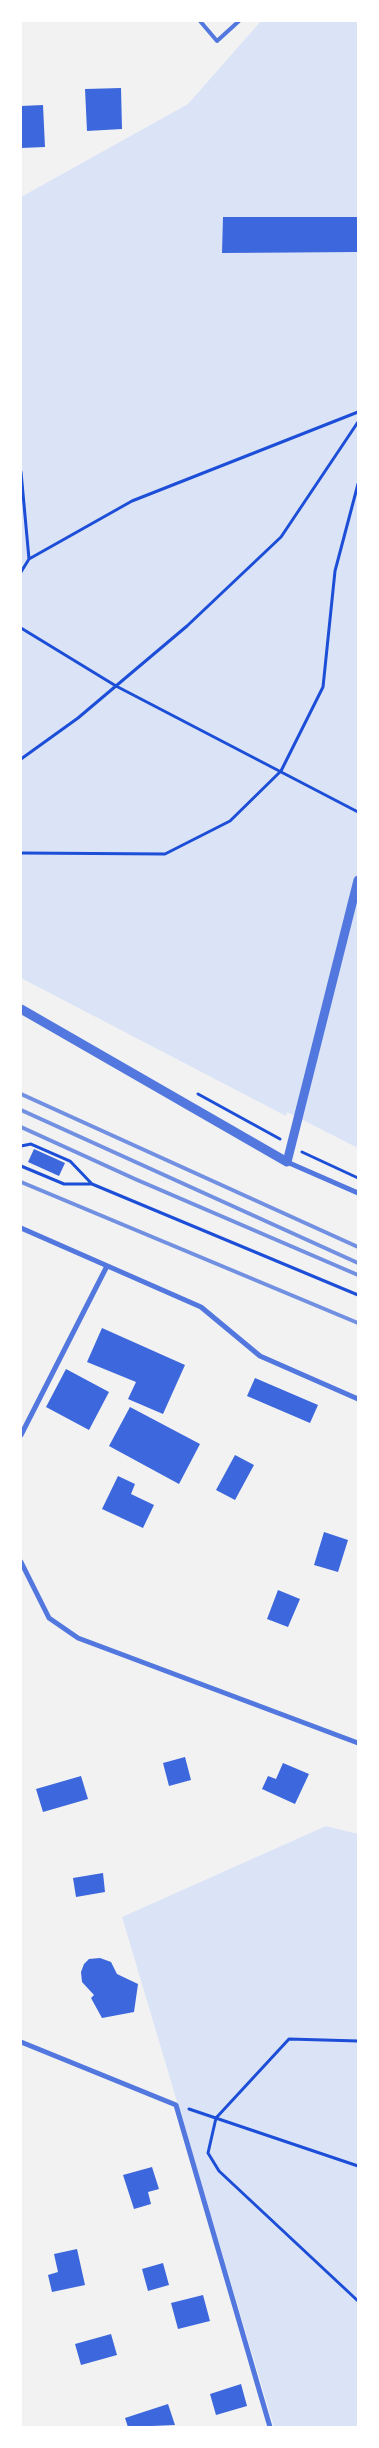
<!DOCTYPE html>
<html>
<head>
<meta charset="utf-8">
<style>
	body { margin:0 }
	#map { position:relative; width:379px; height:2448px; overflow:hidden; background:#f2f2f2; font-family:Barlow,sans-serif }
	canvas { display:block }
	.frame { position:absolute; inset:0; border:22px solid #fff; pointer-events:none }
</style>
</head>
<body>
<div id="map">
<canvas width="379" height="2448"></canvas>
<div class="frame"></div>
</div>
<script>
const c = document.querySelector('canvas').getContext('2d');
c.lineJoin = 'round';
function paint(path, color) { c.fillStyle = color; c.fill(path, 'evenodd'); }
const poly = rows => new Path2D(rows.map(r => 'M' + r).join(''));
function trace(path, color, width, dash) { c.strokeStyle = color; c.lineWidth = width; c.lineCap = dash ? 'butt' : 'round'; c.setLineDash(dash || []); c.stroke(path); }
paint(poly([
	[261,21,358,21,358,1148,287,1112,286,1116,21,978,21,197,188,104],
	[326,1826,358,1834,358,2427,274,2427,122,1917]
]), '#dbe4f7');
paint(poly([
	[121,88,122,129,87,131,85,89],
	[43,105,45,147,21,148,21,106],
	[223,217,358,217,358,252,222,253],
	[34,1149,65,1163,59,1176,28,1162],
	[102,1328,185,1365,163,1414,128,1399,136,1382,87,1362],
	[66,1369,109,1392,89,1430,46,1407],
	[255,1378,318,1405,310,1423,247,1396],
	[130,1407,200,1444,179,1484,109,1446],
	[235,1455,254,1465,235,1500,216,1490],
	[118,1476,135,1484,131,1494,154,1505,143,1528,102,1509],
	[324,1532,348,1540,338,1572,314,1565],
	[278,1590,300,1599,288,1627,267,1619],
	[185,1757,191,1780,169,1786,163,1763],
	[283,1763,309,1774,295,1804,262,1789,268,1776,276,1779],
	[81,1776,88,1799,43,1812,36,1789],
	[103,1873,105,1892,76,1897,73,1878],
	[100,1958,111,1962,117,1974,138,1984,134,2012,102,2018,91,1998,94,1995,82,1982,81,1972,84,1964,89,1959],
	[152,2167,159,2189,148,2192,151,2204,134,2209,123,2175],
	[77,2249,85,2285,52,2292,48,2275,58,2272,54,2254],
	[163,2263,169,2285,148,2291,142,2269],
	[203,2295,210,2321,178,2329,171,2303],
	[111,2334,117,2355,81,2365,75,2344],
	[241,2384,247,2406,216,2415,210,2394],
	[168,2404,175,2425,128,2427,125,2418]
]), '#3d67dc');
trace(poly([
	[21,472,29,559],
	[21,572,29,559,132,501,358,412],
	[21,628,116,686,358,812],
	[21,759,78,718,187,626,281,537,358,422],
	[21,853,165,854,230,821,281,771,323,687,335,571,358,484],
	[198,1094,280,1139],
	[21,1146,31,1144,70,1161,92,1184],
	[302,1152,358,1178],
	[21,1166,64,1184,92,1184,358,1295],
	[358,2041,289,2039,216,2118,208,2153,219,2171,358,2301],
	[189,2109,358,2166]
]), '#1d4ed8', 3);
trace(poly([
	[200,21,217,41,239,21]
]), '#5277de', 4);
trace(poly([
	[287,1162,358,1193],
	[21,1228,201,1307,260,1356,358,1399],
	[21,1435,107,1266],
	[21,1562,49,1618,78,1638,358,1743],
	[21,2042,176,2105,270,2427]
]), '#5277de', 5);
trace(poly([
	[21,1009,287,1162,358,880]
]), '#5277de', 9);
trace(poly([
	[21,1094,358,1247],
	[21,1110,358,1263],
	[21,1127,135,1179,358,1275],
	[21,1182,358,1323]
]), '#7290e2', 4);
</script>
</body>
</html>
